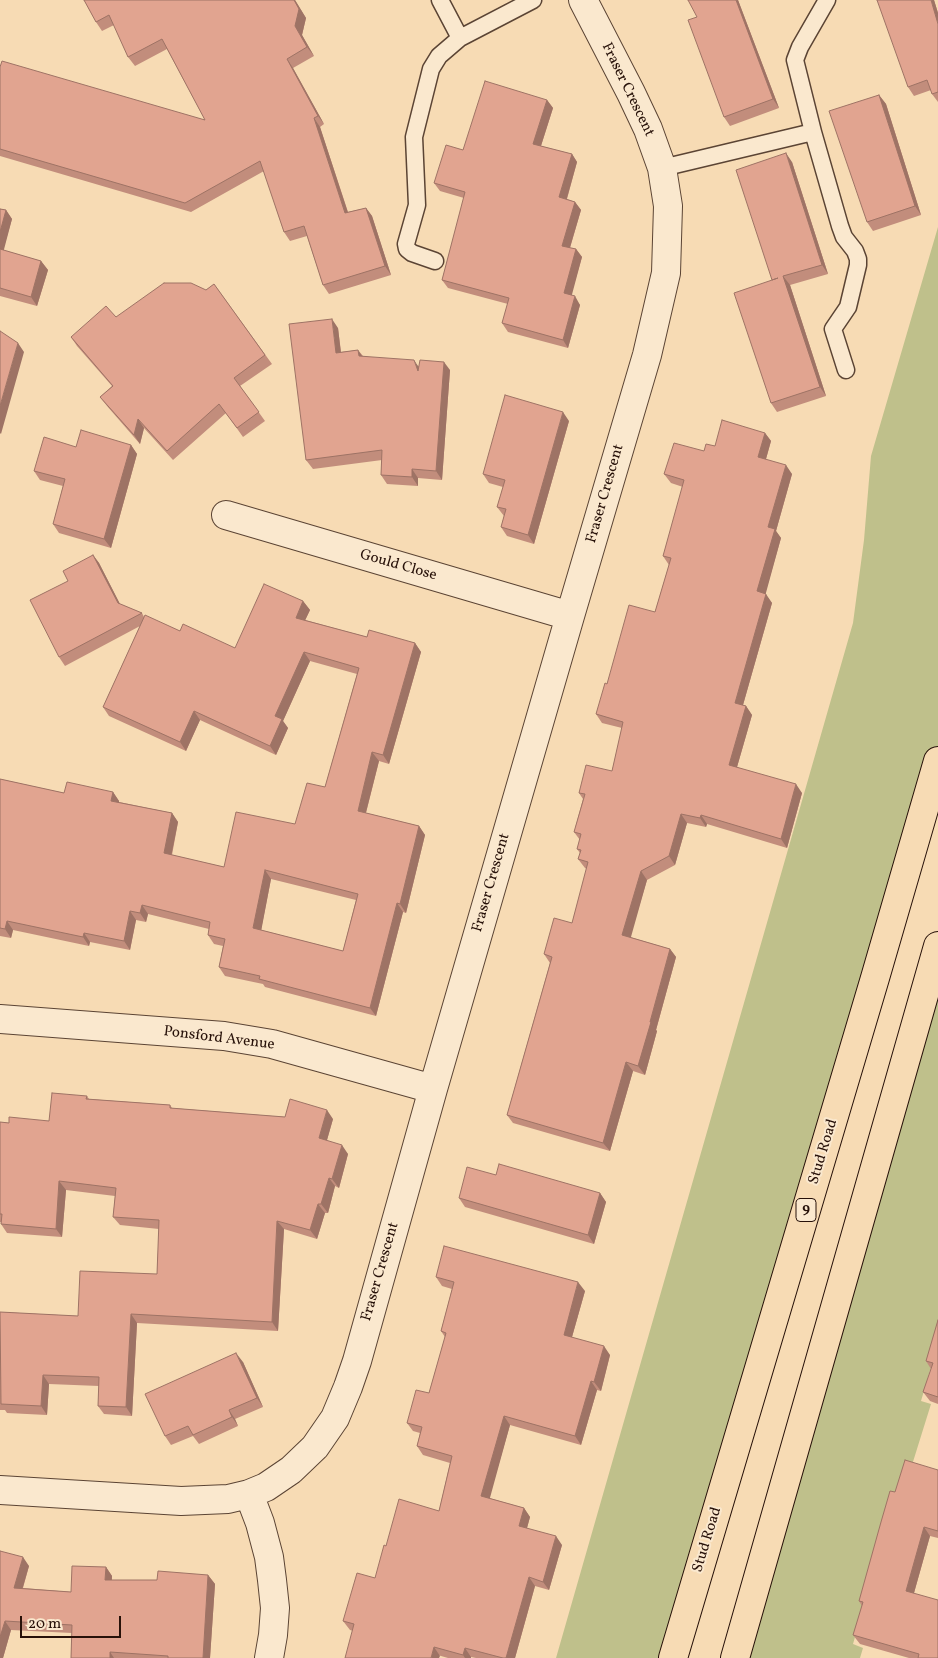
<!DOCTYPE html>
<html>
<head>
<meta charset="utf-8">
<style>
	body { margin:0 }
	#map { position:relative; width:938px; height:1658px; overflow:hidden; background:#f7dbb4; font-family:Vollkorn,serif }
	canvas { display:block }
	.scale { position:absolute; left:20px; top:1616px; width:101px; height:22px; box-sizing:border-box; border:2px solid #271109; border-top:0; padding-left:6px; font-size:15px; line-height:18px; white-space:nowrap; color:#271109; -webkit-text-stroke:4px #fae8ce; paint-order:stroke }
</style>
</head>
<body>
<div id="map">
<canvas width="938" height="1658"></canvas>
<div class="scale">20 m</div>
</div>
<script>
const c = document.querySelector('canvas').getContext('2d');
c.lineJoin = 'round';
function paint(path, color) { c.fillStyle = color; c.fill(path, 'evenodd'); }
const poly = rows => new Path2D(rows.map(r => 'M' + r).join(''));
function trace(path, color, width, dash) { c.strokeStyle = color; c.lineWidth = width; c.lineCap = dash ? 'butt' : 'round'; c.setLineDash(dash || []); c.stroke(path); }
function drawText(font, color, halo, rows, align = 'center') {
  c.font = font + ' Vollkorn,serif'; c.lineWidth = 4; c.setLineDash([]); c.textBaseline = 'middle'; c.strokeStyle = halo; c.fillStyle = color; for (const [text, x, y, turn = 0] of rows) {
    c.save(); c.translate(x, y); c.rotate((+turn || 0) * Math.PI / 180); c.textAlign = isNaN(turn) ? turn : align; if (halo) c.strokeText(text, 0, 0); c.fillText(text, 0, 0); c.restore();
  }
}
paint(poly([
	[938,227,938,761,673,1658,556,1658,853,623,864,540,871,456],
	[938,946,938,1343,921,1401,931,1404,912,1465,905,1463,853,1644,863,1648,860,1658,735,1658]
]), '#bfc08b');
const service = poly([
	[440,0,460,38],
	[827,0,800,47,795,60,813,132,840,226,844,237,855,251,858,259,858,265,848,307,833,329,846,370],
	[662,168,813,132],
	[435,261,412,253,407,249,406,244,417,205,414,137,431,69,439,56,460,38,533,0]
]);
const minor = poly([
	[226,515,570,616],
	[0,1019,224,1036,272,1044,433,1089],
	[0,1490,181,1501,228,1499,249,1494,266,1487,291,1470,315,1447,335,1418,348,1387,357,1361,433,1089,570,616,647,355,666,273,668,206,662,168,648,129,631,93,583,0],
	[249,1494,260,1523,269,1557,272,1580,275,1608,273,1635,269,1658]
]);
const trunk = poly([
	[673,1658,875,978,938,761],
	[735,1658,938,946]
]);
trace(service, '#5b4434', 19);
trace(minor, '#5b4434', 30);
trace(trunk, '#271109', 30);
trace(service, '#fae8ce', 16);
trace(minor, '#fae8ce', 28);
trace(trunk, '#f7dbb4', 28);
paint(poly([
	[84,0,295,0,306,18,302,35,314,56,293,68,324,124,320,127,348,212,366,208,372,216,391,275,329,294,323,285,307,236,290,241,284,232,264,171,191,212,0,156,0,67,205,120,167,49,135,66,128,57,114,25,102,31,96,22],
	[738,0,779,108,730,126,724,117,697,17],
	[934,0,938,13,938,102,932,94,931,90,914,96,908,87],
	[879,95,886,104,921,215,873,231,867,222],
	[547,100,553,108,541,146,572,154,577,162,567,199,575,202,581,210,570,248,576,249,582,257,571,295,580,305,568,348,508,332,502,323,508,304,448,288,442,280,464,198,440,191,434,183,463,150],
	[792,162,828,274,790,285,826,396,777,412,771,403,772,280],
	[0,209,6,210,12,219,3,250,41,261,48,270,37,306,0,296],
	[214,284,272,364,240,386,265,421,243,437,226,413,173,460,144,428,140,444,107,406,100,397,112,386,77,346,71,337,116,317,206,290],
	[338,328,341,352,358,350,363,356,419,366,450,370,442,480,418,478,418,486,387,484,381,475,382,460,313,469,306,460],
	[569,421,534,544,507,536,501,527,504,516,497,507,503,487,489,483,483,474],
	[765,433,771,441,766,459,792,474,776,531,781,538,765,594,772,603,743,705,746,706,752,715,737,767,802,793,787,848,707,824,706,827,687,823,675,865,647,880,630,937,670,949,676,957,656,1030,657,1031,645,1075,633,1071,610,1151,513,1123,507,1115,550,963,544,954,572,923,587,869,585,868,578,859,580,853,577,849,580,840,574,832,583,799,579,793,612,771,622,728,602,723,596,714,607,684,655,612,669,565,663,556,683,487,671,483,664,474,704,451,715,446],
	[131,445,137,454,111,548,59,533,53,524,63,486,40,480,34,471,76,447],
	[93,555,99,563,120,604,142,613,144,617,180,631,235,648,303,601,310,610,305,620,367,637,415,643,421,652,389,764,379,761,366,813,419,826,425,835,406,913,403,912,376,1016,265,987,263,984,225,976,219,967,223,946,214,944,208,935,209,929,148,914,146,922,136,920,130,950,90,942,89,946,13,930,11,938,0,936,0,779,64,793,113,792,119,801,119,802,172,813,178,822,172,855,224,867,295,824,325,787,357,674,310,661,283,721,288,728,276,755,200,720,186,751,109,716,103,707,140,626,65,666,59,657,68,581],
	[271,879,356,900,343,951,261,930],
	[87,1096,89,1099,170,1105,172,1108,285,1117,333,1119,327,1140,348,1154,339,1188,335,1186,328,1213,325,1213,317,1239,284,1229,278,1331,137,1323,132,1416,104,1414,98,1406,99,1386,49,1384,47,1415,7,1413,5,1410,0,1410,0,1312,78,1316,157,1274,159,1229,120,1225,113,1217,115,1196,66,1190,62,1237,7,1233,1,1224,1,1222,0,1222,0,1122,9,1123,49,1121],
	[600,1193,606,1202,594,1244,465,1207,459,1198],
	[436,1277,585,1291,572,1337,610,1355,601,1391,597,1390,581,1445,510,1425,489,1498,524,1508,530,1517,527,1528,562,1545,549,1590,535,1586,515,1658,476,1658,471,1657,471,1658,448,1658,350,1630,343,1621,375,1578,386,1546,439,1511,450,1463,423,1455,417,1446,420,1433,413,1431,407,1423,429,1393,445,1337,441,1331,452,1289,442,1286],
	[938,1320,938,1404,930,1401,923,1392,931,1369,926,1361],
	[243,1362,263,1407,235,1419,238,1426,199,1444,193,1436,171,1445,165,1436],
	[938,1470,938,1538,930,1536,914,1593,938,1658,909,1658,860,1644,853,1635,862,1606,859,1601,895,1492],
	[0,1551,29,1566,23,1588,71,1592,106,1567,112,1576,112,1580,157,1580,208,1575,215,1584,210,1658,71,1658,72,1633,11,1630,3,1658,0,1658]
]), '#c28d7c');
paint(poly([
	[294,0,295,0,306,18,302,35,314,56,307,47,295,26],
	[736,0,738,0,779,108,773,99],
	[931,0,934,0,938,13,938,24],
	[287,59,293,68,324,124,318,116],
	[879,95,886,104,921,215,915,206],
	[547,100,553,108,539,152,533,144],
	[314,118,320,127,351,222,345,213],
	[786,153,792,162,828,274,822,265],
	[572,154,577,162,565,205,559,197],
	[575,202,581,210,568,254,562,246],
	[366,208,372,216,391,275,385,266],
	[6,210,12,219,2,257,0,255,0,232],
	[576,249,582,257,570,302,564,293],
	[41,261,48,270,37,306,31,297],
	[783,276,790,285,826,396,820,387],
	[575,296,580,305,568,348,563,340],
	[332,319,338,328,342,362,336,353],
	[18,343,24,352,1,434,0,433,0,406],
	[358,350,364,359,359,356],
	[414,360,420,369,418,371],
	[444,362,450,370,442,480,436,471],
	[563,412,569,421,534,544,528,535],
	[138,419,144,428,140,444,134,435],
	[765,433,771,441,764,466,758,457],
	[131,445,137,454,111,548,104,539],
	[786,465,792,474,776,531,781,538,764,600,757,591,768,527],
	[412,469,418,478,418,486,412,477],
	[93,555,99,563,124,612,118,603],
	[766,594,772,603,741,712,735,703],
	[303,601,310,610,302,627,296,618],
	[415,643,421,652,389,764,383,755],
	[304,652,310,661,283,721,288,728,276,755,270,746,275,716],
	[746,706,752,715,735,774,729,765],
	[194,711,200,720,186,751,180,742],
	[372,752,379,761,364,820,358,811],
	[796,784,802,793,787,848,781,839],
	[113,792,119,801,118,809,111,801],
	[172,813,178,822,170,862,164,853],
	[681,814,687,823,675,865,669,856],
	[701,815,707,824,706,827,700,818],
	[419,826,425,835,406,913,400,904],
	[265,870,271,879,260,937,253,928],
	[641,871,647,880,629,944,622,935],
	[397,903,403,912,376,1016,370,1008],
	[142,905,148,914,146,922,140,913],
	[130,911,136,920,130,950,124,941],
	[7,921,13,930,11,938,5,929],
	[84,933,90,942,89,946,83,937],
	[670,949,676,957,656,1030,657,1031,645,1075,638,1066],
	[626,1062,633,1071,610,1151,603,1143],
	[327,1110,333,1119,325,1147,319,1138],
	[342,1145,348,1154,339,1188,332,1179],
	[329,1178,335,1186,328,1213,321,1204],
	[59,1181,66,1190,62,1237,56,1229],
	[600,1193,606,1202,594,1244,588,1235],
	[318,1204,325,1213,317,1239,310,1230],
	[277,1221,284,1229,278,1331,272,1322],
	[578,1282,585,1291,570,1344,564,1335],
	[131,1314,137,1323,132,1416,126,1407],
	[604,1346,610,1355,601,1391,594,1382],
	[236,1353,243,1362,263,1407,257,1398],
	[43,1375,49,1384,47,1415,41,1406],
	[591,1381,597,1390,581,1445,575,1436],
	[229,1410,235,1419,238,1426,232,1417],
	[504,1416,510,1425,488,1505,481,1496],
	[524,1508,530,1517,525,1535,519,1526],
	[924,1527,930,1536,912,1600,906,1591],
	[556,1536,562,1545,549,1590,543,1582],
	[23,1557,29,1566,20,1597,14,1588],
	[106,1567,112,1576,111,1589,105,1580],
	[208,1575,215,1584,210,1658,203,1658],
	[529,1577,535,1586,515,1658,506,1658],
	[5,1621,11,1630,3,1658,0,1658,0,1637],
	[434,1647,440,1656,439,1658,431,1658],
	[465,1648,471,1657,471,1658,465,1658,463,1655],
	[110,1652,114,1658,110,1658]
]), '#9e7365');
const building = poly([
	[84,0,294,0,299,9,295,26,307,47,287,59,318,116,314,118,345,213,366,208,385,266,323,285,304,226,284,232,260,161,185,203,0,149,0,67,2,61,205,120,162,39,128,57,109,15,96,22,84,0],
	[688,0,736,0,773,99,724,117,688,20,697,17,688,0],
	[877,0,931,0,938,24,938,92,932,94,927,80,908,87,877,0],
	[485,81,547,100,533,144,572,154,559,197,575,202,562,246,576,249,564,293,575,296,563,340,502,323,509,298,442,280,465,192,434,183,446,145,463,150,485,81],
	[879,95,915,206,867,222,829,111,879,95],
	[786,153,822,265,783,276,820,387,771,403,734,293,778,278,772,280,736,170,786,153],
	[0,209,6,210,0,232,0,209],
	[0,249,41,261,31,297,0,288,0,249],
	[164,283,191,283,206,290,214,284,265,355,234,378,259,412,237,428,219,404,167,451,138,419,134,435,100,397,113,386,71,337,106,306,116,317,164,283],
	[332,319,336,353,358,350,359,356,414,360,418,371,420,360,444,362,436,471,412,469,412,477,381,475,382,450,306,460,289,324,332,319],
	[0,331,18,343,0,406,0,331],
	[505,395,563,412,528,535,501,527,506,509,497,507,505,480,483,474,505,395],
	[722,420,765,433,758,457,786,465,768,527,775,529,757,591,766,594,735,703,746,706,729,765,796,784,781,839,701,815,700,818,681,814,669,856,641,871,622,935,670,949,650,1022,651,1022,638,1066,626,1062,603,1143,507,1115,552,957,544,954,554,918,572,923,588,862,578,859,581,850,577,849,581,834,574,832,585,794,579,793,586,765,612,771,623,722,596,714,605,683,607,684,629,605,655,612,671,558,663,556,684,480,664,474,674,443,704,451,706,444,715,446,722,420],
	[81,430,131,445,104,539,53,524,65,479,34,471,44,437,76,447,81,430],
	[93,555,118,603,142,613,59,657,30,600,68,581,63,571,93,555],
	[264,584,303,601,296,618,367,637,369,630,415,643,383,755,372,752,358,811,419,826,400,904,397,903,370,1008,259,979,260,976,219,967,225,939,208,935,210,922,142,905,140,913,130,911,124,941,84,933,83,937,7,921,5,929,0,928,0,779,64,793,67,782,113,792,111,801,172,813,164,853,224,867,236,812,295,824,307,783,325,787,359,668,304,652,275,716,282,719,270,746,194,711,180,742,103,707,145,615,180,631,183,624,235,648,264,584],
	[265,870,358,894,343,951,253,928,265,870],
	[52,1093,87,1096,86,1099,170,1105,170,1108,285,1117,290,1099,327,1110,319,1138,342,1145,332,1179,329,1178,321,1204,318,1204,310,1230,277,1221,272,1322,131,1314,126,1407,98,1406,99,1377,43,1375,41,1406,1,1404,0,1312,78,1316,80,1271,157,1274,159,1220,113,1217,116,1188,59,1181,56,1229,1,1224,2,1214,0,1214,0,1122,9,1123,9,1117,49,1121,52,1093],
	[499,1164,600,1193,588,1235,459,1198,467,1167,496,1175,499,1164],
	[444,1246,578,1282,564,1335,604,1346,594,1382,591,1381,575,1436,504,1416,481,1496,524,1508,519,1526,556,1536,543,1582,529,1577,506,1658,503,1658,465,1648,463,1655,434,1647,431,1658,345,1658,354,1624,343,1621,357,1573,375,1578,384,1545,386,1546,399,1499,439,1511,452,1456,417,1446,422,1427,407,1423,416,1390,429,1393,446,1333,441,1331,454,1282,436,1277,444,1246],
	[938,1320,938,1397,923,1392,933,1363,926,1361,938,1320],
	[236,1353,257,1398,229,1410,232,1417,193,1435,188,1426,165,1436,145,1394,236,1353],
	[905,1460,938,1470,938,1531,924,1527,906,1591,938,1600,938,1658,918,1658,919,1654,853,1635,863,1602,859,1601,881,1522,890,1491,895,1492,905,1460],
	[0,1551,23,1557,14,1588,71,1592,72,1566,106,1567,105,1580,157,1580,158,1571,208,1575,203,1658,168,1658,168,1656,110,1652,110,1658,71,1658,72,1625,5,1621,0,1637,0,1551]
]);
paint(building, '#e1a490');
trace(building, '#9e7365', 1);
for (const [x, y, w] of [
	[806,1210,20]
]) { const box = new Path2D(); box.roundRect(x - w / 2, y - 11.5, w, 23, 4); c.fillStyle = '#fae8ce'; c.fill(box); trace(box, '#271109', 1); }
drawText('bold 14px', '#271109', null, [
	["9",806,1210]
]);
drawText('15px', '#271109', '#fae8ce', [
	["Fraser Crescent",627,90,64],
	["Fraser Crescent",606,494,-74],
	["Gould Close",398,566,16],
	["Fraser Crescent",492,883,-74],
	["Ponsford Avenue",219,1039,7],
	["Stud Road",824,1152,-73],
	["Fraser Crescent",381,1272,-74],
	["Stud Road",708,1540,-73]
]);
</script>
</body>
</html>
